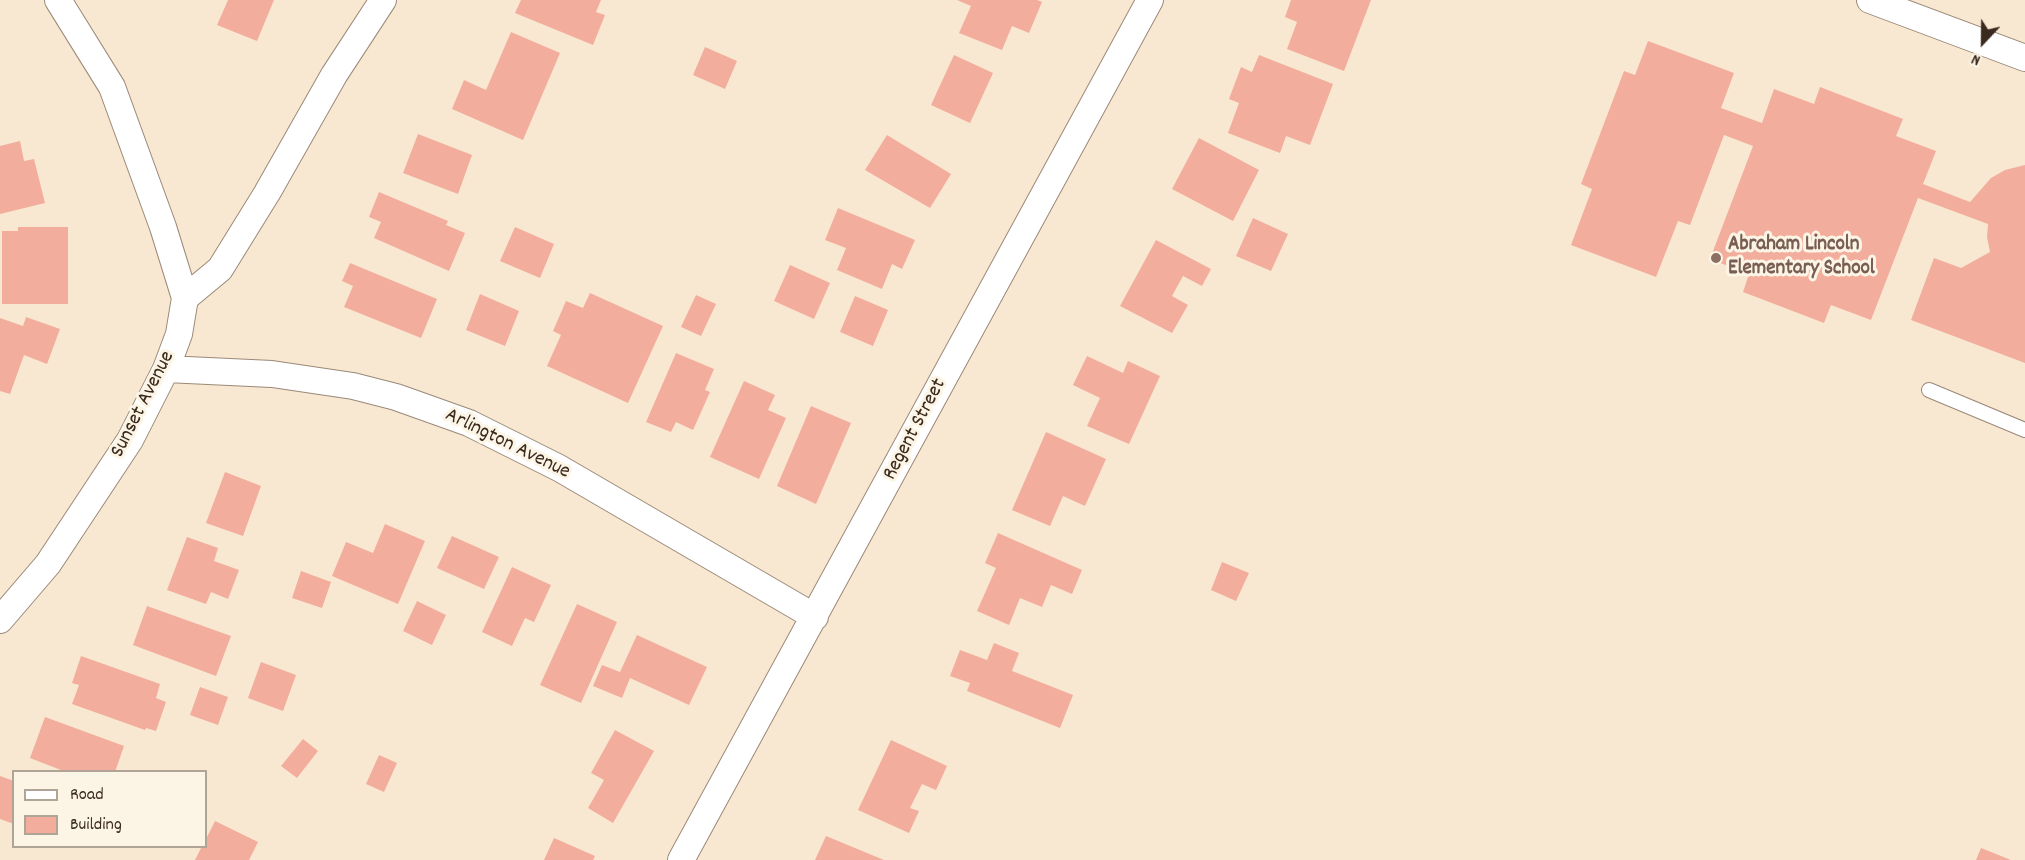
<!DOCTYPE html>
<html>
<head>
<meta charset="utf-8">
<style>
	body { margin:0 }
	#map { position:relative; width:2025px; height:860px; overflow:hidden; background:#f8e8d2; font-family:Dekko,sans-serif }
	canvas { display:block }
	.legend { position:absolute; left:12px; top:770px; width:195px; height:78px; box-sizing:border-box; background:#fcf5e5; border:2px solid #afa495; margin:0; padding:8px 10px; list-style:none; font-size:18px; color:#3b2a1e }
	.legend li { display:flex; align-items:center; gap:12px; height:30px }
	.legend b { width:30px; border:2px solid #afa495 }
	.north { position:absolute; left:1953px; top:12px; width:60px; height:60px; -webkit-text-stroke:4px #fcf5e5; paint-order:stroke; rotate:202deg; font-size:16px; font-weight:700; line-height:24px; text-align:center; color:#3b2a1e }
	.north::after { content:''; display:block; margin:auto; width:21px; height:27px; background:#3b2a1e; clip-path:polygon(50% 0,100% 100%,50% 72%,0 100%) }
</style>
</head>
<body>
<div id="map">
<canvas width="2025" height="860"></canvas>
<ul class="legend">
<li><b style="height:8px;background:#fff"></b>Road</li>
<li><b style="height:16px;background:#f3ad9c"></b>Building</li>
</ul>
<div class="north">N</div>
</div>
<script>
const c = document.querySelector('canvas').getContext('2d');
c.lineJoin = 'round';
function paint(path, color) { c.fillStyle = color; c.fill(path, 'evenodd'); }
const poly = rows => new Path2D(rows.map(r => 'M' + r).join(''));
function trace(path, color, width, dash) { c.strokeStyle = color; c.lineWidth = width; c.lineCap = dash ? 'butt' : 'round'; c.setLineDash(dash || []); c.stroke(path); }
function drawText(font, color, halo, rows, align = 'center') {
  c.font = font + ' Dekko,sans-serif'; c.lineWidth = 6; c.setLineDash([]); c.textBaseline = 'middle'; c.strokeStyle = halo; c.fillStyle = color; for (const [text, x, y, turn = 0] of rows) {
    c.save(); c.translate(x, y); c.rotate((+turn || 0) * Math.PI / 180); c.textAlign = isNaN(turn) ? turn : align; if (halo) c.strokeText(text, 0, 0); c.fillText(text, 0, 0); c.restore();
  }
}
paint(poly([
	[228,0,274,0,257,41,217,25],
	[521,0,601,0,596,12,605,15,593,45,515,13],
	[957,0,1037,0,1042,2,1029,33,1012,26,1002,50,959,33,971,6],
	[1291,0,1371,0,1344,71,1287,49,1297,22,1285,17],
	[511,32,560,53,523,140,452,109,464,80,486,90],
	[1648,41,1734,73,1721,108,1762,123,1774,89,1814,104,1820,87,1903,119,1896,136,1936,151,1923,184,1970,202,1991,178,2005,170,2025,165,2025,363,1911,320,1934,258,1961,268,1990,252,1987,237,1988,224,1918,198,1871,320,1831,305,1824,323,1743,292,1749,274,1710,259,1753,146,1724,135,1690,225,1678,221,1656,277,1571,245,1592,189,1581,184,1624,71,1635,75],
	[705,47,737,61,725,89,693,75],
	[954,55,993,73,970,123,931,105],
	[1259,55,1333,84,1310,145,1286,136,1280,153,1228,133,1239,103,1229,99,1241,67,1252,72],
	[418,134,472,155,458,194,403,173],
	[887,135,951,174,930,208,865,170],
	[1199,138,1259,170,1233,221,1172,189],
	[20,141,24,161,34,159,45,203,0,214,0,146],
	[379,192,448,221,446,225,465,233,449,271,374,238,381,222,369,217],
	[838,208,915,240,902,269,892,264,882,289,837,270,846,248,825,240],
	[1253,218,1288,234,1271,271,1236,256],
	[18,227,68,227,68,304,2,304,2,231,18,231],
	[515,227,554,244,540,278,500,261],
	[1156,240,1211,269,1202,286,1183,276,1172,296,1188,305,1172,333,1120,306],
	[350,263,437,299,421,338,344,307,353,286,342,281],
	[790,265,830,283,814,319,774,301],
	[590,293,663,326,628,403,547,366,561,335,553,331,566,301,583,308],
	[480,294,519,311,505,346,466,330],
	[696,295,716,304,701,336,681,327],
	[855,296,888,310,873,346,840,332],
	[26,317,60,329,47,364,24,355,10,394,0,391,0,318,23,326],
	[676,353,714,369,705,390,710,392,693,430,676,422,671,432,646,422],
	[1087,356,1123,373,1128,361,1160,376,1129,444,1087,426,1100,398,1073,385],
	[744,381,775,395,768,410,786,418,759,479,710,457],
	[811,406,851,423,816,504,777,486],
	[1046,432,1106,459,1085,506,1063,496,1050,526,1012,510],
	[225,472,261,486,243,536,206,523],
	[385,524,425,541,398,604,332,576,346,542,373,553],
	[998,533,1082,570,1072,594,1051,585,1042,607,1020,598,1009,625,977,611,996,568,985,563],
	[452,536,499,557,484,589,437,568],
	[187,537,218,548,214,561,239,570,228,599,211,592,206,604,167,590],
	[1222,562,1249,573,1236,601,1211,590],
	[512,567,551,585,534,622,525,618,512,646,482,632],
	[301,571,331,582,322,608,292,598],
	[417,601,446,615,432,645,403,631],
	[577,604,617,622,581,703,540,685],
	[147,606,231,636,216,676,133,645],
	[637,635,707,667,689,705,630,678,622,698,593,686,602,665,620,672],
	[994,643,1019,653,1012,671,1073,695,1060,728,967,691,970,683,950,676,960,650,987,660],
	[81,656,160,684,156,698,166,702,156,731,146,728,145,730,72,704,79,685,72,683],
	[261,662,296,675,283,711,248,698],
	[200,687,228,697,218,725,190,715],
	[45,717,124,746,115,772,66,772,30,758],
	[615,730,654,751,613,823,588,808,604,780,591,773],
	[303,739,318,751,297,778,281,766],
	[891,740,947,766,936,790,922,784,910,808,919,811,909,833,858,810],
	[379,755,397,763,384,792,366,784],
	[0,776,14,781,14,824,0,819],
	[215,821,258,842,249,860,195,860,202,846,206,846,206,839],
	[826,836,884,860,815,860],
	[554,838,595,856,593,860,544,860],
	[1981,848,2011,860,1976,860]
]), '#f3ad9c');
const service = poly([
	[1929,390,2025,430]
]);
const minor = poly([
	[58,0,112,87,163,227,185,298],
	[1870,0,2025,58],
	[166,369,272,374,353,386,396,397,469,423,559,468,815,617],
	[0,620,48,564,130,440,166,369,179,334,185,298,220,269,267,193,334,75,383,0],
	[681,860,1150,0]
]);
trace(service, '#9a8978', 16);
trace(minor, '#9a8978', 28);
trace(service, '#fff', 14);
trace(minor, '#fff', 26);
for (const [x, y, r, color] of [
	[1716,258,6,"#8d6e63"]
]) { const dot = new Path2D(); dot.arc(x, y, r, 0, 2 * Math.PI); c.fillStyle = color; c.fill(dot); trace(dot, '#fcf5e5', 2); }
drawText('bold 21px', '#785e54', '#fcf5e5', [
	["Abraham Lincoln",1728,246],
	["Elementary School",1728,270]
], 'left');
drawText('21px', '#3b2a1e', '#fcf5e5', [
	["Sunset Avenue",144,405,-63],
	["Regent Street",916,430,-62],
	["Arlington Avenue",507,445,26]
]);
</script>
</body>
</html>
